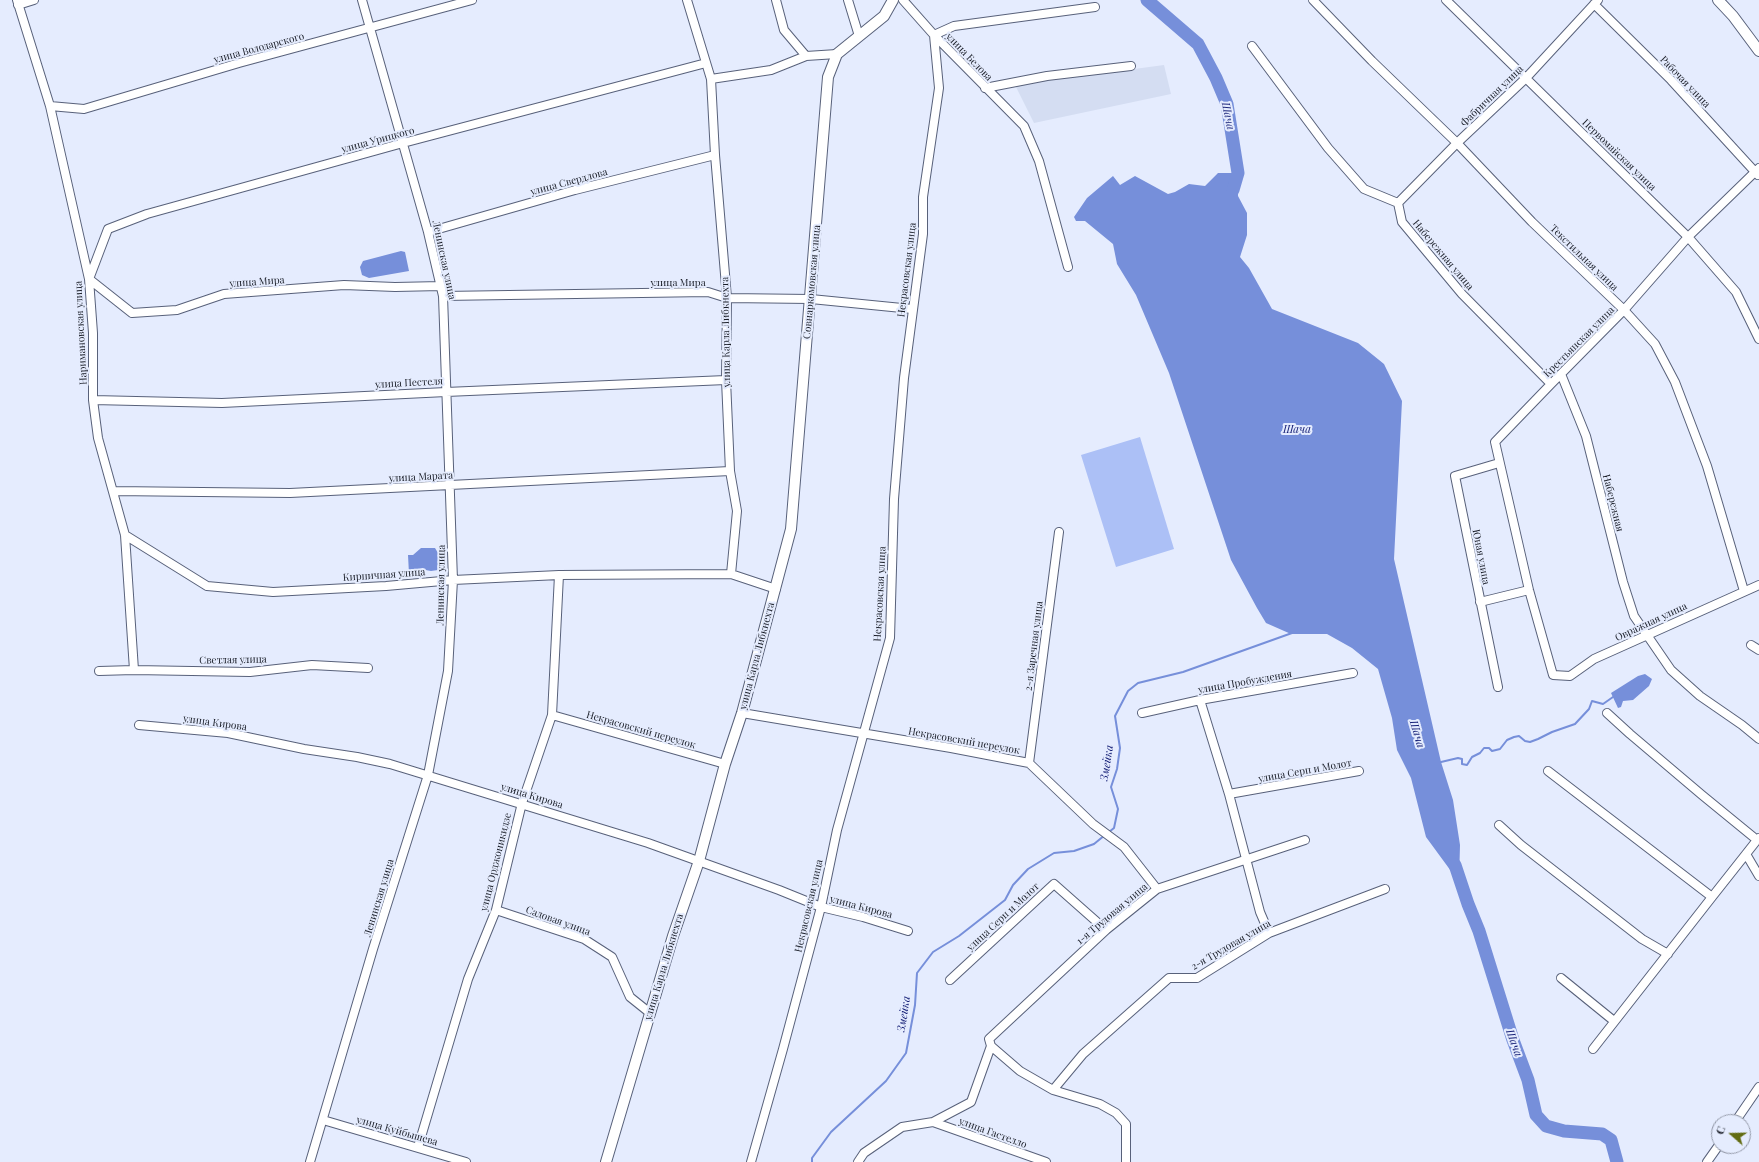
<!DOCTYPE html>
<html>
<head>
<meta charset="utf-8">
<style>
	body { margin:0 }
	#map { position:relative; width:1759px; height:1162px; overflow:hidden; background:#e5ecfe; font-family:"Playfair Display",serif }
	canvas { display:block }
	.north { position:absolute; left:1711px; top:1114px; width:40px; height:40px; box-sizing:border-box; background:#e5ecfe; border:1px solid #9399a8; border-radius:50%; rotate:290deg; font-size:11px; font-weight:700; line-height:16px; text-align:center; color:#181c26 }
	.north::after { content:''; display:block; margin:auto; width:14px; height:18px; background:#626c12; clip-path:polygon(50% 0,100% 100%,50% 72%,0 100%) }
</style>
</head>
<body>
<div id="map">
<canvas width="1759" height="1162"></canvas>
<div class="north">С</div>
</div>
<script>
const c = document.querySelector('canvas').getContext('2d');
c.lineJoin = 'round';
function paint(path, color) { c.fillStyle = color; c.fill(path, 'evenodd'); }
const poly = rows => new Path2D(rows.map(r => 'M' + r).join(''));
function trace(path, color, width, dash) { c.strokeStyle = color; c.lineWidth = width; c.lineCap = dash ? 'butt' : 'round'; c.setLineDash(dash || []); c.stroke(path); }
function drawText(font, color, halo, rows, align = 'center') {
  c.font = font + ' "Playfair Display",serif'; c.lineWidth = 4; c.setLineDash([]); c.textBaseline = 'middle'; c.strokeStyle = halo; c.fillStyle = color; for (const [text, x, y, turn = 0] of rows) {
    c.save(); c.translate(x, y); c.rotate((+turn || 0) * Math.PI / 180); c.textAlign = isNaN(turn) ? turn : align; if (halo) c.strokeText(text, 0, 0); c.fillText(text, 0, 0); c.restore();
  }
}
paint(poly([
	[1164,65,1171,94,1034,123,1015,85]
]), '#d4ddf2');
paint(poly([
	[1140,437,1174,549,1116,567,1081,455]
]), '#acc0f6');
paint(poly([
	[1218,173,1238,173,1238,196,1247,213,1247,235,1240,257,1249,268,1272,309,1358,343,1384,364,1402,401,1394,559,1441,762,1453,800,1460,845,1459,882,1426,837,1411,778,1397,750,1392,718,1378,669,1352,648,1327,634,1291,634,1266,623,1257,608,1231,560,1169,373,1136,295,1117,264,1113,244,1085,221,1076,221,1074,217,1087,198,1113,176,1120,185,1135,176,1168,194,1175,192,1189,184,1205,186],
	[401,251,405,252,409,271,369,278,362,275,360,267,363,261],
	[421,548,435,548,438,553,441,563,438,570,431,571,420,569,409,574,408,555,413,555],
	[1645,674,1652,679,1649,686,1633,700,1623,701,1621,707,1618,708,1611,693,1638,676]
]), '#768fda');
trace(poly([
	[1441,762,1458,758,1462,759,1462,764,1467,765,1472,757,1480,753,1484,748,1489,748,1492,751,1500,749,1507,740,1514,737,1519,736,1525,741,1530,742,1538,739,1552,732,1575,724,1589,709,1592,701,1603,704,1613,697],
	[1109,832,1114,828,1118,809,1111,787,1117,769,1120,748,1115,716,1128,691,1138,683,1183,672,1292,633],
	[812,1162,812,1158,831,1132,886,1081,906,1053,915,1005,917,973,933,952,959,936,1005,900,1013,885,1028,869,1054,853,1074,851,1094,844,1105,835]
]), '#768fda', 2);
trace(poly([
	[1147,0,1198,44,1216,78,1227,104,1238,173,1233,190],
	[1455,865,1468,904,1479,931,1513,1040,1528,1080,1536,1115,1546,1126,1564,1131,1602,1134,1611,1140,1617,1162]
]), '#768fda', 13);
const minor = poly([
	[17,0,50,106,89,279,93,333,93,400,98,438,125,535,134,670],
	[687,0,711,79,715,155,727,298,726,380,730,471,737,511,731,574,776,589],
	[776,0,784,30,806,56],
	[848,0,859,36],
	[903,0,934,35,1024,126,1039,161,1068,267],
	[1313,0,1372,61,1457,143,1532,222,1624,310,1655,344,1675,382,1707,466,1744,591],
	[1446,0,1688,237,1736,292,1759,339],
	[1594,4,1671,80,1758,175],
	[18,5,34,0],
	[1252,46,1328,148,1364,189,1398,203,1402,222,1462,294,1551,384],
	[711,79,771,70,806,56,837,54],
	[985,88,1047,76,1131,66],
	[50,106,84,109,239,63,472,0],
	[1759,168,1688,237,1624,310,1551,384,1495,442,1529,590,1553,675,1570,676,1594,659,1759,585],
	[1398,203,1457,143,1526,78,1598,0],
	[428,232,575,190,715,155],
	[441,286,395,287,344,285,224,294,177,310,132,313,89,279,108,229,147,214,403,143,706,63],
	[443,296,708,292,727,298,811,299,912,309],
	[1561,374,1586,436,1623,582,1634,616,1671,670,1700,696,1742,725,1759,739],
	[93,400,222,403,446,392,726,380],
	[113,491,290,493,730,471],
	[125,535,207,586,273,592,386,586,453,580,559,575,731,574],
	[1480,602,1529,590],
	[1751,645,1759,650],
	[99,671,134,670,250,672,312,665,368,668],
	[1498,687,1455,476,1499,463],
	[1200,700,1229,794,1260,912,1269,933],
	[742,713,951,748,1029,763,1093,824,1124,847,1157,889],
	[1142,713,1200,700,1353,673],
	[1607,713,1630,734,1702,795,1757,840,1759,838],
	[552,715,725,764],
	[139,725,228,733,304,749,357,757,390,764,648,843,779,890,821,907,863,917,908,931],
	[1029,763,1059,532],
	[1548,771,1712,897,1757,840],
	[1229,794,1359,771],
	[1499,825,1521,845,1642,939,1668,954],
	[1746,854,1759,876],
	[496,910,584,939,612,957,630,997,650,1013],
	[1561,978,1614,1021],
	[950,980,1054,884,1106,930],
	[991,1046,989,1039,1106,930,1157,889,1305,840],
	[991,1046,1020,1071,1053,1090,1100,1104,1116,1113,1126,1124,1126,1162],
	[1593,1049,1712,897],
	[1053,1090,1083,1054,1169,978,1197,978,1269,933,1385,889],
	[323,1120,466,1162],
	[933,1122,1046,1162],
	[1735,1122,1759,1087],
	[418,1147,468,979,496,910,522,803,552,715,559,575],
	[310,1162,373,949,428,775,448,671,453,580,443,296,428,232,362,0],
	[751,1162,783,1049,821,907,837,830,890,638,894,499,904,378,923,234,923,197,939,88,934,35,954,26,1095,7],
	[858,1162,864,1153,902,1127,933,1122,971,1102,991,1046],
	[1707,1162,1719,1145]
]);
const tertiary = poly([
	[1718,0,1733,16,1759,51],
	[606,1162,673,936,699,861,725,764,742,713,791,529,828,77,837,54,884,16,893,0]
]);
trace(minor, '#58617a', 10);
trace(tertiary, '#58617a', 12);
trace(minor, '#fff', 8);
trace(tertiary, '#fff', 10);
drawText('10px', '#181c26', '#e5ecfe', [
	["улица Володарского",259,48,-15],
	["улица Белова",969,57,46],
	["Рабочая улица",1685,82,46],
	["Фабричная улица",1492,96,-44],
	["улица Урицкого",378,140,-15],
	["Первомайская улица",1619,155,44],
	["улица Свердлова",569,182,-15],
	["Набережная улица",1443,255,50],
	["Текстильная улица",1584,258,44],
	["Ленинская улица",444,260,78],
	["Некрасовская улица",907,270,-83],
	["улица Мира",257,282,-4],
	["Совнаркомовская улица",812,282,-85],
	["улица Мира",678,283],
	["улица Карла Либкнехта",726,332,-91],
	["Наримановская улица",81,333,-93],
	["Крестьянская улица",1579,342,-45],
	["улица Пестеля",409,383,-3],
	["улица Марата",421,477,-3],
	["Набережная",1613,503,76],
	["Юная улица",1481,557,79],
	["Кирпичная улица",384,575,-4],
	["Ленинская улица",441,585,-89],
	["Некрасовская улица",880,594,-87],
	["Овражная улица",1651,622,-25],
	["2-я Заречная улица",1034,646,-83],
	["улица Карла Либкнехта",757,656,-75],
	["Светлая улица",233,660,-1],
	["улица Пробуждения",1245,682,-10],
	["улица Кирова",215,723,8],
	["Некрасовский переулок",641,730,16],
	["Некрасовский переулок",964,741,10],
	["улица Серп и Молот",1305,771,-10],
	["улица Кирова",532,796,17],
	["улица Орджоникидзе",496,862,-76],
	["Ленинская улица",379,898,-73],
	["Некрасовская улица",809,906,-77],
	["улица Кирова",861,907,15],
	["1-я Трудовая улица",1112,914,-40],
	["улица Серп и Молот",1003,917,-43],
	["Садовая улица",558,921,20],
	["2-я Трудовая улица",1231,945,-30],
	["улица Карла Либкнехта",664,967,-73],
	["улица Куйбышева",397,1131,16],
	["улица Гастелло",993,1133,20]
]);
drawText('italic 11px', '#151f76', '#e5ecfe', [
	["Шача",1228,116,78],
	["Шача",1297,430],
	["Шача",1417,734,74],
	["Змейка",1107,763,-81],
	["Змейка",904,1014,-81],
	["Шача",1514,1043,70]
]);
</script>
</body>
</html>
